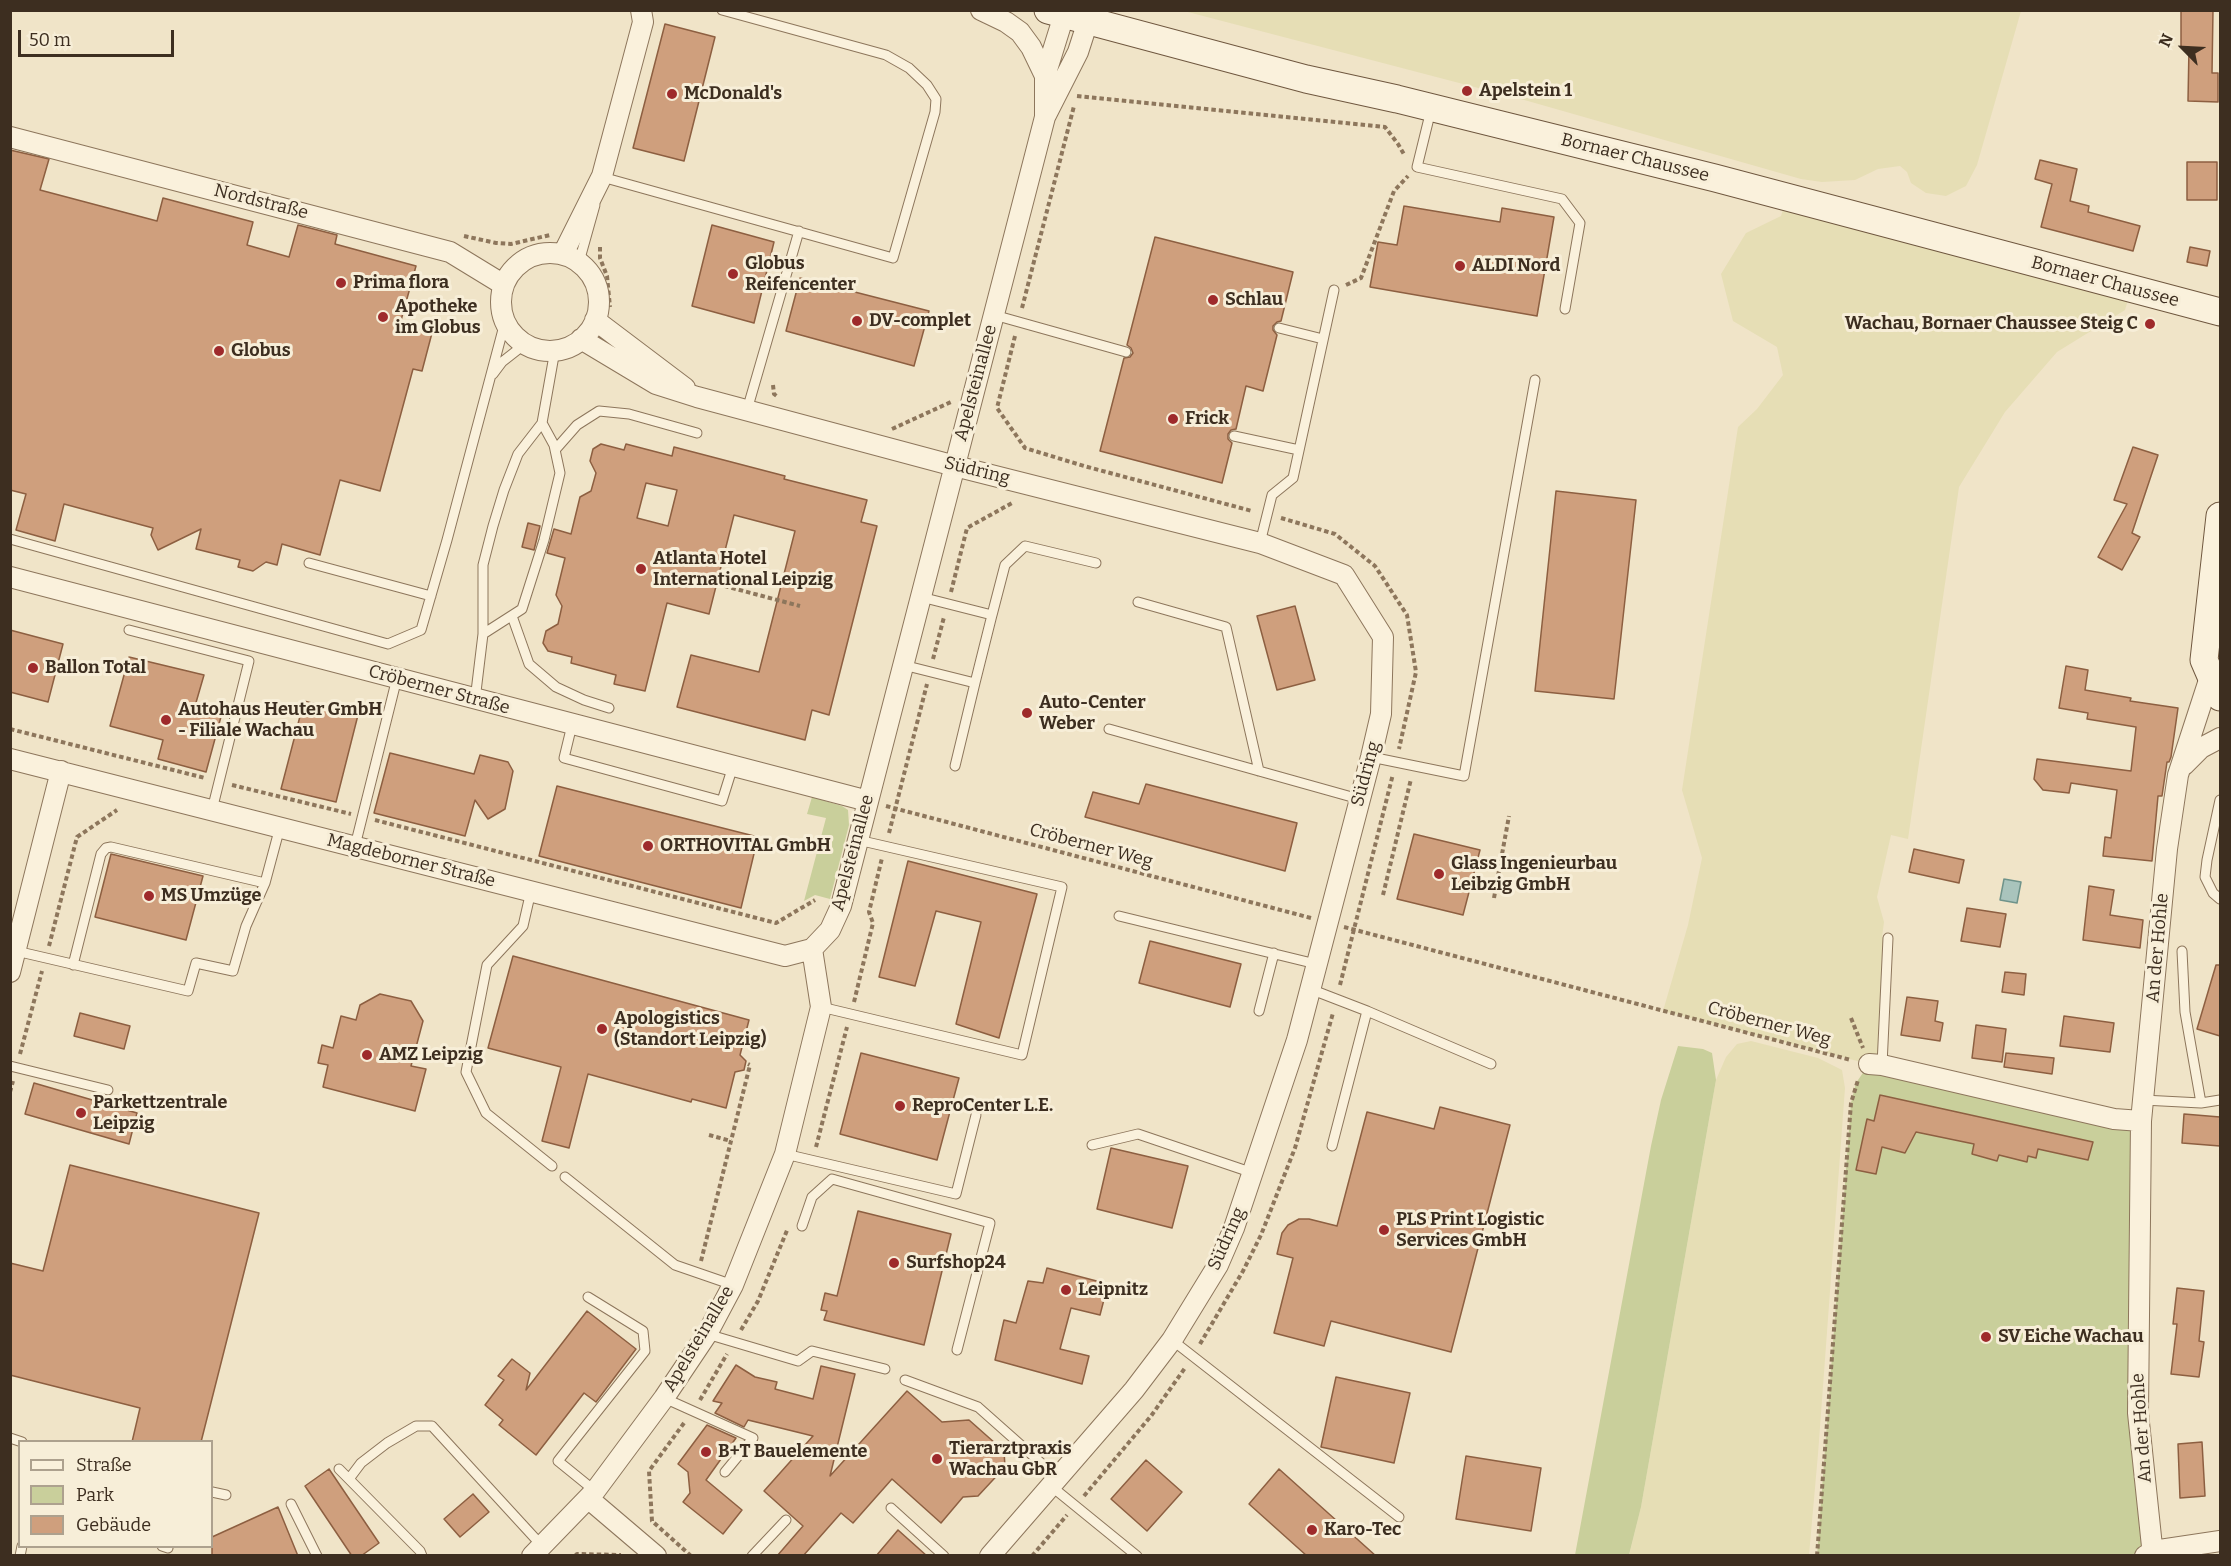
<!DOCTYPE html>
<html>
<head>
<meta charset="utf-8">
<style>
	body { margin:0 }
	#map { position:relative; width:2231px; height:1566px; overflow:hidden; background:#f0e4c8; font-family:Bitter,serif }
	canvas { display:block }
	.frame { position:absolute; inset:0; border:12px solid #3d2e20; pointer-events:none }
	.legend { position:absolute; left:18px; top:1440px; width:195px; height:108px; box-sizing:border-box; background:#f7eed8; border:2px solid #ada18e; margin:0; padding:8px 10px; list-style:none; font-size:18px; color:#3d2e20 }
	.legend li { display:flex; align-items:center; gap:12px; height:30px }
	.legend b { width:30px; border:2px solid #ada18e }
	.north { position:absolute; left:2153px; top:18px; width:60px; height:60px; -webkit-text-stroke:4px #f7eed8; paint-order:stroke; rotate:294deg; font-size:16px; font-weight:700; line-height:24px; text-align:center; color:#3d2e20 }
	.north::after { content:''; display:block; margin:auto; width:21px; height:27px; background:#3d2e20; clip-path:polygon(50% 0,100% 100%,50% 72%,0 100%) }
	.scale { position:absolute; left:18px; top:30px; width:156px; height:27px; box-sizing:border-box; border:3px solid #3d2e20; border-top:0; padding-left:8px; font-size:18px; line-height:21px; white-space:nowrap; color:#3d2e20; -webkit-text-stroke:4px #f7eed8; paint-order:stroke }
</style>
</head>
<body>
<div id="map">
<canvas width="2231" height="1566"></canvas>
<div class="frame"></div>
<ul class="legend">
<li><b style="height:8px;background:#faf1dc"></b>Straße</li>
<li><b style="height:16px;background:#c9cf9b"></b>Park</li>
<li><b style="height:16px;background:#cf9f7d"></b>Gebäude</li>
</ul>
<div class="north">N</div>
<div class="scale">50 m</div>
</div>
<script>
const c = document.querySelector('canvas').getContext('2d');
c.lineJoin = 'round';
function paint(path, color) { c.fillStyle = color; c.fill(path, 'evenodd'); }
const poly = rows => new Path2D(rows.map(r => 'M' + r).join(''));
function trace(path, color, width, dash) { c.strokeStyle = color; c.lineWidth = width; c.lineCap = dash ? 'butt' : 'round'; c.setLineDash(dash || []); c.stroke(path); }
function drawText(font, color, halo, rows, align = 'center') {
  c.font = font + ' Bitter,serif'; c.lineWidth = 6; c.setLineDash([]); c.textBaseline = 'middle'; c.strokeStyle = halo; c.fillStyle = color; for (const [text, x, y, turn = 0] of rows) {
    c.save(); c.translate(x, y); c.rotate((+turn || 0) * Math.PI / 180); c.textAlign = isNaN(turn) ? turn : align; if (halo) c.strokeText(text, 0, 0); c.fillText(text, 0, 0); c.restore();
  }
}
paint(poly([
	[1184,11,2021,11,1977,165,1966,186,1946,196,1926,193,1911,183,1907,172,1900,166,1878,169,1855,180,1822,182,1801,179,1528,101],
	[1787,197,2131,290,2125,310,2057,352,2005,412,1959,487,1908,839,1891,835,1877,897,1884,922,1882,937,1888,938,1882,1065,1869,1064,1663,1011,1688,925,1702,858,1682,790,1738,427,1757,409,1783,375,1777,347,1733,321,1721,274,1746,233,1781,216],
	[1751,1041,1818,1058,1842,1070,1845,1088,1818,1454,1809,1555,1629,1556,1641,1507,1716,1080,1726,1057,1737,1044]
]), '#e6deb5');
paint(poly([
	[812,797,842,806,848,810,849,825,830,899,815,895,804,901,826,818,807,814],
	[1678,1046,1703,1049,1712,1053,1716,1080,1641,1507,1629,1555,1575,1555,1651,1146,1661,1100],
	[1869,1064,2141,1121,2145,1556,1817,1556,1851,1103,1856,1083]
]), '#c9cf9b');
const water = poly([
	[2004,879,2021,882,2017,903,2000,900,2004,879]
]);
paint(water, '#a9c4bc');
trace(water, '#6f938a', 1.5);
const building = poly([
	[2181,10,2213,10,2212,73,2218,73,2218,102,2188,101,2189,47,2181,47,2181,10],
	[665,24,715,37,684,161,633,148,665,24],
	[10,150,49,159,40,190,157,221,163,198,253,222,247,245,289,257,298,225,337,235,335,244,416,266,400,324,432,333,422,371,413,369,380,491,340,480,320,555,282,544,277,565,266,562,253,571,238,567,240,560,196,549,201,529,158,550,151,535,153,528,64,504,55,541,16,530,26,494,10,490,10,150],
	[2040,160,2077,169,2070,201,2089,206,2088,212,2140,226,2133,251,2041,227,2052,184,2035,179,2040,160],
	[2187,162,2217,162,2217,200,2187,200,2187,162],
	[1404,206,1500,222,1502,208,1554,217,1537,316,1370,287,1378,242,1397,245,1404,206],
	[712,225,774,242,754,323,692,306,712,225],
	[1155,237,1293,272,1281,321,1277,322,1273,326,1273,330,1277,335,1263,391,1246,386,1236,429,1231,430,1228,434,1228,439,1232,443,1222,483,1100,451,1124,358,1130,357,1133,353,1131,348,1127,345,1155,237],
	[2190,247,2210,251,2207,266,2187,262,2190,247],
	[800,278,929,311,914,366,786,331,800,278],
	[601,444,624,450,626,444,672,456,674,447,785,476,784,479,867,500,861,522,877,526,829,715,812,710,805,740,677,707,691,655,759,672,795,531,734,515,709,614,667,603,645,691,614,684,616,675,571,663,572,657,548,651,543,643,546,631,558,624,562,606,556,595,565,558,547,553,554,529,571,534,580,497,591,491,596,473,590,461,593,449,601,444],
	[646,483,677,490,668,526,637,518,646,483],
	[2133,447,2158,455,2132,533,2140,537,2122,570,2098,557,2127,504,2114,500,2133,447],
	[1556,491,1636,500,1614,699,1535,691,1556,491],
	[528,523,540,526,534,550,522,547,528,523],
	[1295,606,1315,680,1277,690,1257,616,1295,606],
	[10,630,63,644,48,702,10,692,10,630],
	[129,657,204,675,195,706,222,713,206,772,158,759,163,740,110,726,129,657],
	[2066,666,2088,670,2085,690,2131,698,2130,701,2178,708,2171,757,2169,762,2167,762,2162,796,2158,796,2152,861,2103,856,2105,837,2111,838,2117,790,2071,783,2069,793,2043,790,2034,779,2037,759,2131,771,2136,727,2087,719,2088,713,2059,708,2066,666],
	[304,701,358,715,336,802,281,789,304,701],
	[390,753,474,774,480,755,508,762,513,771,505,809,488,819,475,800,465,836,374,813,390,753],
	[1146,784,1297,823,1285,871,1085,817,1093,792,1139,804,1146,784],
	[557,786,758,837,741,908,539,856,557,786],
	[1414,834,1480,850,1463,915,1397,899,1414,834],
	[1914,849,1964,860,1959,883,1909,872,1914,849],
	[111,854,203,876,186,940,95,917,111,854],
	[908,861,1037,894,999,1038,956,1024,981,922,936,911,915,986,879,977,908,861],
	[2089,886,2114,890,2110,915,2143,920,2140,948,2083,940,2089,886],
	[1967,908,2006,914,2000,947,1961,941,1967,908],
	[1150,941,1241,964,1230,1007,1139,983,1150,941],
	[513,956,749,1020,740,1055,746,1061,744,1070,735,1072,726,1108,692,1099,691,1102,588,1074,569,1148,542,1141,561,1067,488,1048,513,956],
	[2216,965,2220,965,2220,1036,2197,1029,2216,965],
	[2005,972,2026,974,2024,995,2002,992,2005,972],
	[380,994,411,1001,423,1021,411,1066,426,1069,415,1111,323,1087,328,1065,318,1063,322,1045,333,1048,341,1016,356,1020,360,1005,380,994],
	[1907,997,1938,1001,1935,1021,1943,1023,1940,1041,1901,1035,1907,997],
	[80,1013,130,1026,124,1049,74,1036,80,1013],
	[2064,1016,2114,1023,2110,1052,2060,1046,2064,1016],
	[1976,1025,2006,1029,2002,1062,1972,1058,1976,1025],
	[861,1053,959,1078,937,1160,840,1134,861,1053],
	[2006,1053,2054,1058,2052,1074,2004,1067,2006,1053],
	[34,1083,137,1113,129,1144,25,1114,34,1083],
	[1880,1095,2093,1142,2088,1160,2038,1149,2036,1158,2028,1156,2027,1162,1999,1155,1997,1161,1972,1154,1974,1144,1916,1132,1905,1153,1882,1147,1876,1174,1856,1170,1867,1119,1874,1121,1880,1095],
	[1440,1107,1510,1125,1451,1352,1331,1321,1324,1346,1274,1333,1293,1258,1277,1254,1282,1233,1288,1225,1299,1219,1309,1219,1337,1226,1367,1112,1434,1129,1440,1107],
	[2184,1114,2220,1117,2220,1146,2182,1143,2184,1114],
	[1111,1148,1188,1166,1172,1228,1097,1209,1111,1148],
	[70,1165,259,1213,201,1442,132,1442,140,1408,10,1375,10,1263,43,1271,70,1165],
	[858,1211,951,1234,924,1345,824,1320,827,1311,821,1310,825,1293,837,1296,858,1211],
	[1047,1268,1108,1284,1100,1315,1071,1308,1060,1349,1089,1356,1082,1384,995,1360,1004,1320,1016,1323,1028,1281,1043,1283,1047,1268],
	[2177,1288,2204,1291,2199,1341,2204,1342,2199,1377,2171,1374,2177,1324,2173,1324,2177,1288],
	[587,1311,636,1349,596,1402,584,1393,536,1455,499,1425,503,1420,485,1405,504,1380,498,1376,512,1359,530,1373,526,1390,587,1311],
	[736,1365,755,1377,777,1382,775,1389,813,1399,821,1366,855,1374,830,1476,907,1391,942,1422,969,1420,1004,1451,1005,1467,978,1496,963,1497,941,1523,892,1479,853,1523,841,1513,803,1556,777,1556,803,1526,764,1491,813,1436,748,1420,744,1427,715,1413,722,1403,713,1401,736,1365],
	[1336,1377,1410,1393,1394,1463,1321,1447,1336,1377],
	[707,1425,736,1438,706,1480,742,1510,723,1534,683,1502,690,1493,688,1472,678,1464,707,1425],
	[2202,1442,2205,1496,2180,1498,2178,1444,2202,1442],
	[1466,1456,1541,1468,1531,1531,1456,1519,1466,1456],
	[1146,1460,1182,1492,1147,1531,1111,1499,1146,1460],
	[329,1469,379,1543,361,1556,352,1556,305,1486,329,1469],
	[1279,1469,1376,1556,1307,1556,1249,1504,1279,1469],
	[473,1494,489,1512,460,1537,444,1519,473,1494],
	[278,1507,298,1556,212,1556,212,1537,278,1507],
	[898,1530,927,1556,876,1556,898,1530]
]);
paint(building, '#cf9f7d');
trace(building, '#8d5f41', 1.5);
const service = poly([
	[1431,110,1417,167,1562,199,1580,223,1565,309],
	[602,177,893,258,935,112,936,99,927,85,909,68,886,55,722,10],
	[579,262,595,205],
	[994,315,1126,352],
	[1279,328,1323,339],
	[493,374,502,362,525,344],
	[747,410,799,231],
	[1234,436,1299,450],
	[555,450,577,425,599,411,629,414,697,433],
	[10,539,388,644,421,630,447,540,505,322],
	[1260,543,1272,495,1293,478,1334,290],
	[309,563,431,596],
	[921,597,992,615,975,683],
	[1138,602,1226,627,1259,771],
	[992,615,1005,565,1025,546,1096,563],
	[512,616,529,664,556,687,584,700,609,708],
	[129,630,249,661,212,810],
	[483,634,483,565,493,526,504,490,518,454,542,423],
	[903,665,975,683,955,766],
	[475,700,483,634,522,609,544,540,560,473,554,445,542,423,555,350],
	[572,725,564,758,722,801,733,766],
	[1109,729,1359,799],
	[1371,757,1464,776,1535,380],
	[2220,800,2207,860,2205,877,2213,893,2220,899],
	[355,846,397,678],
	[531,891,523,926,487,965,466,1072,486,1113,552,1166],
	[1119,916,1316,964],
	[16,951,188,991,196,963,233,971,246,926,265,883,280,827],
	[2182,951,2185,1012,2201,1103],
	[73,965,101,854,106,848,111,847,265,883],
	[1310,989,1367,1011,1332,1146],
	[821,1007,1022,1055,1062,887,858,840],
	[1259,1011,1274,953],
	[1367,1011,1491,1064],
	[1882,1065,1888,938],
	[10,1066,108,1090],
	[2143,1100,2201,1103,2220,1100],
	[1092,1145,1138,1134,1253,1173],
	[785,1154,956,1194,976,1115],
	[565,1177,675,1265,733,1285],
	[802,1226,812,1197,832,1179,990,1223,957,1350],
	[588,1297,643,1331,645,1351,558,1461,595,1491],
	[707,1334,798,1361,812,1351,885,1369],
	[1172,1340,1399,1517],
	[905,1380,978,1407,1058,1478],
	[664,1398,753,1438,725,1472],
	[10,1438,22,1442],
	[339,1469,420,1551,422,1556],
	[349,1479,361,1463,387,1443,416,1426,432,1426,543,1547],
	[1051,1486,1137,1556],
	[212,1492,226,1495],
	[291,1504,317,1556],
	[891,1508,944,1556],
	[162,1546,168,1548],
	[20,1556,22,1546],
	[752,1556,786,1520]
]);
const minor = poly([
	[981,10,1006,22,1020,32,1031,47,1045,76],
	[1045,115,1045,76,1064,15],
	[10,137,450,252,504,285],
	'501 302a49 49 0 1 1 98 0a49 49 0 1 1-98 0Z',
	[563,254,602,176,643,22,641,10],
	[595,320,685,388],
	[581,339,656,384,697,397,955,466,1260,543,1344,575,1383,637,1381,714,1371,757,1297,1040,1234,1228,1218,1265,1172,1340,1134,1390,990,1556],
	[10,577,868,801],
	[10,759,785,956,812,949],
	[2184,765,2201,748,2220,738],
	[812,949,830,930,841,906,1045,117,1078,52,1088,21],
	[10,972,61,771],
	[1869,1064,1882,1065,2114,1119,2141,1121],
	[589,1499,656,1556],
	[532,1556,595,1491,664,1398,707,1334,733,1285,785,1154,821,1007,812,949],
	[2145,1556,2153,1551,2220,1541],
	[2153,1556,2138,1413,2141,1121,2167,849,2178,775,2210,677]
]);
const secondary = poly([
	[1048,10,1306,79,1397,99,1715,178,2220,312],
	[2220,516,2204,660,2220,697]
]);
trace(service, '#8d765c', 11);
trace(minor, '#8d765c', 22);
trace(secondary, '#6f573f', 29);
trace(poly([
	[1077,96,1385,127,1398,144,1405,156],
	[464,236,496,243,511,244,550,235],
	[600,247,600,258,607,276,610,307],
	[1346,285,1361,278,1394,191,1408,176],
	[1022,308,1074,106],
	[1015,336,997,408,1025,448,1084,466,1252,511],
	[773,385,774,394,778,397],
	[892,429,951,402],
	[1281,518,1335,534,1375,566,1407,615,1416,672,1399,749],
	[717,584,800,606],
	[951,592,967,528,1012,503],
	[933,659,944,617],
	[10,729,205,778],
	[232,785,351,814],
	[886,806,1311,918],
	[375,820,776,923,815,900],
	[889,833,927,684],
	[1383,895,1411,779],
	[1494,898,1509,816],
	[1344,927,1851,1060],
	[49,946,77,837,117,810],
	[1340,985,1393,774],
	[854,1002,873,923,869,912,882,858],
	[1851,1018,1863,1048],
	[20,1054,42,971],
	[10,1092,13,1081],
	[709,1135,731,1141],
	[816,1147,847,1027],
	[701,1261,750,1065,748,1064],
	[741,1330,758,1301,788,1228],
	[1200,1344,1243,1271,1261,1235,1295,1148,1333,1013],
	[700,1400,727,1354],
	[684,1423,649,1471,652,1521,691,1556],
	[1084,1496,1151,1416,1185,1368],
	[575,1556,577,1554,621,1555],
	[1032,1556,1067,1515],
	[1817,1556,1851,1103,1858,1080]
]), '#8d765c', 4, [4.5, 3]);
trace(service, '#faf1dc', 9);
trace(minor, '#faf1dc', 20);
trace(secondary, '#faf1dc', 27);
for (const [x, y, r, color] of [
	[1467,91,6,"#9e2a2b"],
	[672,94,6,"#9e2a2b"],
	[1460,266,6,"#9e2a2b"],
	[733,274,6,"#9e2a2b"],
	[341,283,6,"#9e2a2b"],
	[1213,300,6,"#9e2a2b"],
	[383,317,6,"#9e2a2b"],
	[857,321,6,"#9e2a2b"],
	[2150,324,6,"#9e2a2b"],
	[219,351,6,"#9e2a2b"],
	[1173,419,6,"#9e2a2b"],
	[641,569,6,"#9e2a2b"],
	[33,668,6,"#9e2a2b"],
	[1027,713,6,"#9e2a2b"],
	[166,720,6,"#9e2a2b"],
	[648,846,6,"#9e2a2b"],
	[1439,874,6,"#9e2a2b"],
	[149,896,6,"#9e2a2b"],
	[602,1029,6,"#9e2a2b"],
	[367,1055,6,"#9e2a2b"],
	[900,1106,6,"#9e2a2b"],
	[81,1113,6,"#9e2a2b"],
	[1384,1230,6,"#9e2a2b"],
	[894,1263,6,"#9e2a2b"],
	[1066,1290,6,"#9e2a2b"],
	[1986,1337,6,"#9e2a2b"],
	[706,1452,6,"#9e2a2b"],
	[937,1459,6,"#9e2a2b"],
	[1312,1530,6,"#9e2a2b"]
]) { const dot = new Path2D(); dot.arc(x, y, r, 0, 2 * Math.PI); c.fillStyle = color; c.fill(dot); trace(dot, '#f7eed8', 2); }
drawText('bold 18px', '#3d2e20', '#f7eed8', [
	["Apelstein 1",1479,91],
	["McDonald's",684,94],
	["Globus",745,264],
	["Reifencenter",745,285],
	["ALDI Nord",1472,266],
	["Prima flora",353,283],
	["Schlau",1225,300],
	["Apotheke",395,307],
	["im Globus",395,328],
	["DV-complet",869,321],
	["Wachau, Bornaer Chaussee Steig C",2138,324,"right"],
	["Globus",231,351],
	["Frick",1185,419],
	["Atlanta Hotel",653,559],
	["International Leipzig",653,580],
	["Ballon Total",45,668],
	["Auto-Center",1039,703],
	["Weber",1039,724],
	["Autohaus Heuter GmbH",178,710],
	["- Filiale Wachau",178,731],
	["ORTHOVITAL GmbH",660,846],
	["Glass Ingenieurbau",1451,864],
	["Leibzig GmbH",1451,885],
	["MS Umzüge",161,896],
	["Apologistics",614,1019],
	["(Standort Leipzig)",614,1040],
	["AMZ Leipzig",379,1055],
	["Parkettzentrale",93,1103],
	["Leipzig",93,1124],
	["ReproCenter L.E.",912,1106],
	["PLS Print Logistic",1396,1220],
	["Services GmbH",1396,1241],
	["Surfshop24",906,1263],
	["Leipnitz",1078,1290],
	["SV Eiche Wachau",1998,1337],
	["Tierarztpraxis",949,1449],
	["Wachau GbR",949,1470],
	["B+T Bauelemente",718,1452],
	["Karo-Tec",1324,1530]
], 'left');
drawText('18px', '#3d2e20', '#f7eed8', [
	["Bornaer Chaussee",1635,158,14],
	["Nordstraße",261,202,14],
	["Bornaer Chaussee",2105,282,15],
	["Apelsteinallee",976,383,-75],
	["Südring",977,471,14],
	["Cröberner Straße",439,690,15],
	["Südring",1366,774,-75],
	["Cröberner Weg",1091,846,15],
	["Apelsteinallee",853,853,-75],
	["Magdeborner Straße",411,861,14],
	["An der Hohle",2158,948,-85],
	["Cröberner Weg",1769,1024,15],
	["Südring",1227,1239,-66],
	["Apelsteinallee",699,1339,-59],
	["An der Hohle",2142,1428,-94]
]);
</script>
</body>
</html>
